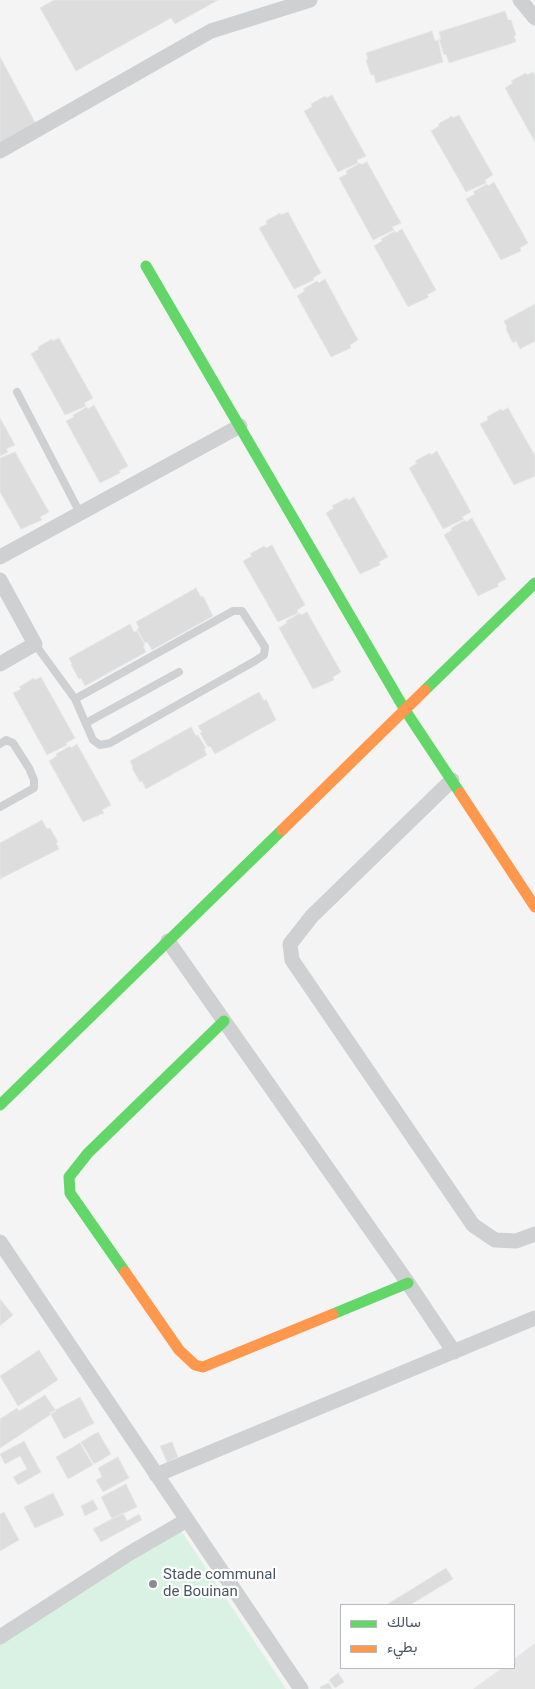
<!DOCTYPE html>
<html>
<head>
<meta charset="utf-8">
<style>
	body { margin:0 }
	#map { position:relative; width:535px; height:1689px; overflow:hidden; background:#f4f4f4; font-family:Roboto,Vazirmatn,sans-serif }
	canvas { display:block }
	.legend { position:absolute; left:340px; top:1604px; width:175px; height:65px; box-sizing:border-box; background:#fff; border:1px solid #b7bbc0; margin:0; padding:6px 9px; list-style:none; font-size:15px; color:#4a5661 }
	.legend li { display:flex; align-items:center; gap:10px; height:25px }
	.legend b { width:25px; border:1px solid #b7bbc0 }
</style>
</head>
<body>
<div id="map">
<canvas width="535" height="1689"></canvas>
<ul class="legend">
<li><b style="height:6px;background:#63d668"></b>سالك</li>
<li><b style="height:6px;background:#ff974d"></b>بطيء</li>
</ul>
</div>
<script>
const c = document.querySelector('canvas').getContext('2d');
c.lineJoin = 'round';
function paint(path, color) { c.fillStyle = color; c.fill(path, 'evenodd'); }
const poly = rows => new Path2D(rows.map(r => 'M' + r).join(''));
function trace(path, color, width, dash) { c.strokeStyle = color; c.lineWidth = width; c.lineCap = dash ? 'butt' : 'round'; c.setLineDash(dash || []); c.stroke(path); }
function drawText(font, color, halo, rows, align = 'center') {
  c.font = font + ' Roboto,sans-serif'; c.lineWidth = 4.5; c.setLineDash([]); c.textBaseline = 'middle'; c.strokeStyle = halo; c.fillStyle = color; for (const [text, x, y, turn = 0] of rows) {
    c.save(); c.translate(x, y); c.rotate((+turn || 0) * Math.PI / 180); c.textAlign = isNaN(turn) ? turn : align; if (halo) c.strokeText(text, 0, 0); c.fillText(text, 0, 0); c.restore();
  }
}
paint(poly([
	[535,1643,535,1689,473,1689,502,1668,514,1668,514,1659]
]), '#e6e5e6');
paint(poly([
	[178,1526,286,1689,0,1689,0,1641]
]), '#d9f2e3');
const building = poly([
	[54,0,218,0,175,24,171,18,76,71,40,8,54,0],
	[505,11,508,20,511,20,516,35,514,36,516,42,449,63,446,54,444,55,439,39,441,39,439,32,505,11],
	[432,31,435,41,438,40,443,62,376,83,374,75,371,75,366,60,368,59,366,53,432,31],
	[0,57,36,124,0,143,0,57],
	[533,72,535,76,535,142,505,88,513,83,511,81,526,73,527,75,533,72],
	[332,95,366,156,357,160,358,163,338,172,304,111,312,107,311,104,325,96,326,98,332,95],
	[459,115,493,175,485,180,486,183,466,192,431,131,439,126,438,124,452,116,453,118,459,115],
	[367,162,401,223,392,227,394,230,373,240,339,178,347,174,346,171,360,163,361,165,367,162],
	[494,182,528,243,520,248,521,251,501,260,466,199,475,194,473,192,487,184,488,186,494,182],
	[288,212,321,273,313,278,314,280,294,289,259,228,267,224,266,221,280,213,281,215,288,212],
	[402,229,436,290,427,295,429,297,408,307,374,246,382,241,381,239,395,231,396,233,402,229],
	[325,279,358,340,350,345,351,348,331,357,297,296,305,291,303,289,317,281,319,283,325,279],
	[535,304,535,341,520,349,516,341,513,343,506,329,507,327,504,321,535,304],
	[59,338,93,398,84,403,86,406,65,415,31,354,39,349,38,347,52,339,53,341,59,338],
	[94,405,128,466,119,471,120,473,100,483,66,421,74,417,73,415,87,407,88,409,94,405],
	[508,408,535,456,535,473,534,474,535,476,514,485,480,424,488,420,487,417,501,409,502,411,508,408],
	[0,418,15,445,6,449,8,452,0,456,0,418],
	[437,451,471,512,462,517,464,519,443,529,409,468,417,463,415,461,430,453,431,455,437,451],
	[15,452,49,512,40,517,42,520,21,529,0,492,0,458,15,452],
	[354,497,388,557,379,562,380,565,360,574,326,513,334,508,332,506,347,498,348,500,354,497],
	[472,518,506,579,497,584,499,586,478,596,444,535,452,530,451,528,465,520,466,522,472,518],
	[272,545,305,605,297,610,298,613,278,622,243,561,252,556,250,554,264,546,266,548,272,545],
	[196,588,201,597,203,596,213,616,152,650,147,642,145,643,137,629,139,628,136,622,196,588],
	[307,612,341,672,333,677,334,680,313,689,279,628,287,623,286,621,300,613,301,615,307,612],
	[130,624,134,632,137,631,145,645,143,646,146,652,85,686,81,678,79,679,71,665,72,664,69,658,130,624],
	[41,677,75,738,66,743,67,745,47,755,13,693,21,689,19,687,34,678,35,680,41,677],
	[259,692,264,701,266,699,276,720,215,754,210,746,208,747,200,733,202,732,198,726,259,692],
	[191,727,196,736,198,735,206,748,204,749,207,755,146,789,142,781,140,782,132,768,133,767,130,761,191,727],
	[77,744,111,805,102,810,104,813,83,822,49,761,57,756,56,754,70,746,71,748,77,744],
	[42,820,47,829,50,828,58,842,56,843,59,849,0,879,0,843,42,820],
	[0,1299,13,1315,0,1326,0,1299],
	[39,1350,58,1380,18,1406,0,1376,39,1350],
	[45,1395,56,1411,0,1448,0,1419,17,1408,19,1411,45,1395],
	[80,1397,94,1423,64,1439,50,1413,80,1397],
	[98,1432,111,1454,94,1464,81,1442,98,1432],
	[24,1441,41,1472,18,1485,13,1477,27,1469,20,1456,5,1464,0,1454,24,1441],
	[172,1442,178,1457,167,1462,160,1446,172,1442],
	[80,1443,93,1465,68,1479,56,1457,80,1443],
	[118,1457,129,1478,103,1492,96,1480,102,1477,98,1468,118,1457],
	[126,1484,137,1507,112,1519,101,1497,126,1484],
	[53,1493,64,1515,35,1528,24,1507,53,1493],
	[93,1500,98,1509,85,1516,81,1506,93,1500],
	[4,1512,19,1540,0,1551,0,1514,4,1512],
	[123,1513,127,1521,139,1514,142,1520,101,1542,93,1529,123,1513],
	[446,1568,453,1579,410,1605,386,1605,446,1568],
	[338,1673,344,1682,335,1688,329,1680,338,1673],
	[329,1683,332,1689,321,1689,320,1687,329,1683]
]);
paint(building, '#ddddde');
trace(building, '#e5e6e7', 1);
trace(poly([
	[17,392,80,513],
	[35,644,75,699,93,740,100,745,110,743,255,661,264,655,265,647,242,611,233,611,75,699],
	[86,723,179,672],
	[0,744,6,740,13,743,29,768,34,780,34,788,0,807]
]), '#ced0d2', 8);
trace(poly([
	[520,0,535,18],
	[0,151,211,31,310,0],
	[0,557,240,426],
	[0,580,35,644,0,664],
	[452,780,312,916,290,944,292,960,473,1225,495,1240,516,1241,535,1234],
	[168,941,408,1283,454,1352],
	[0,1242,301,1689],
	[156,1475,535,1318],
	[0,1637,130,1553,187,1520]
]), '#ced0d2', 15);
trace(poly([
	[146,266,405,710,460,793],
	[425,690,535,583],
	[0,1105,282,830],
	[125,1272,70,1193,69,1177,88,1153,224,1021],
	[333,1314,408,1283]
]), '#63d668', 11);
trace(poly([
	[460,793,535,907],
	[282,830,425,690],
	[125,1272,179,1350,195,1365,203,1367,333,1314]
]), '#ff974d', 11);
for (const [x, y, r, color] of [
	[153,1584,5,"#868d94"]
]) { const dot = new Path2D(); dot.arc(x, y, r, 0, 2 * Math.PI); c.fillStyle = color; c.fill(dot); trace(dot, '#fff', 2); }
drawText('15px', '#4a5661', '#fff', [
	["Stade communal",163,1575],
	["de Bouinan",163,1592]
], 'left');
</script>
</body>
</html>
